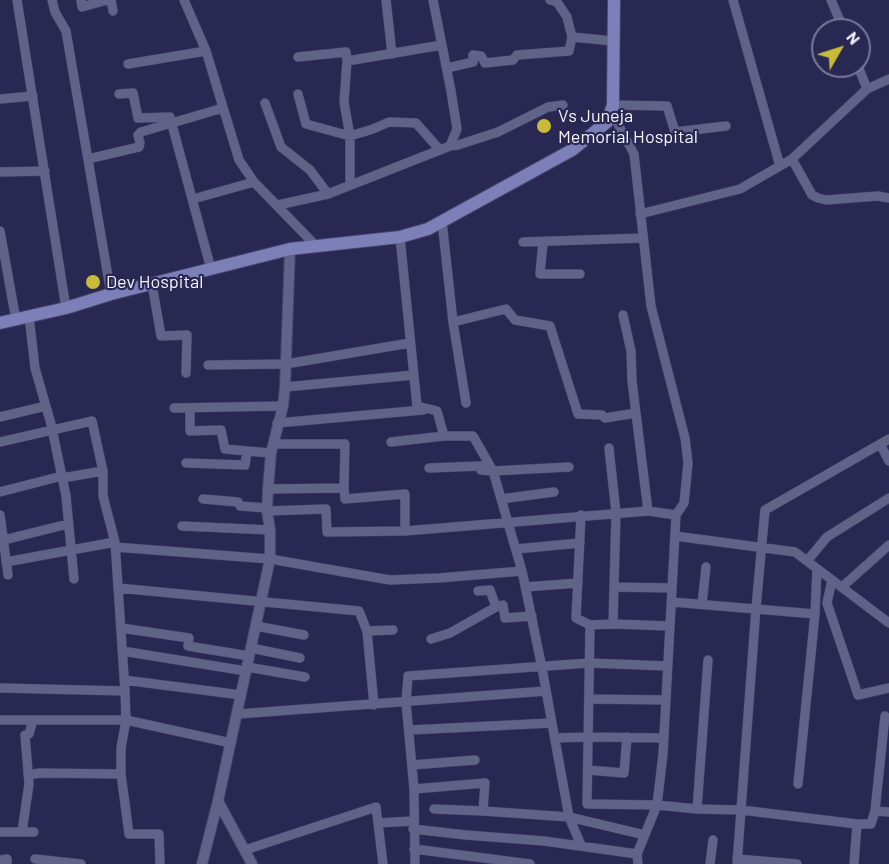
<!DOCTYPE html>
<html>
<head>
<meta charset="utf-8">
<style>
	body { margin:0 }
	#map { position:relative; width:889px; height:864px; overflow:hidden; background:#292852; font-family:Barlow,sans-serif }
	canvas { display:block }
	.north { position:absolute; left:811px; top:18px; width:60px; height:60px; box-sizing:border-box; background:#292852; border:2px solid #797997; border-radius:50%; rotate:51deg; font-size:16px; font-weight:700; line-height:24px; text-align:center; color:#f2f3ff }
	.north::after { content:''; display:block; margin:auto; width:21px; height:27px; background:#caba3a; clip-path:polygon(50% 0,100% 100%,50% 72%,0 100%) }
</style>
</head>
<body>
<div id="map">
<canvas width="889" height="864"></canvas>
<div class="north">N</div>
</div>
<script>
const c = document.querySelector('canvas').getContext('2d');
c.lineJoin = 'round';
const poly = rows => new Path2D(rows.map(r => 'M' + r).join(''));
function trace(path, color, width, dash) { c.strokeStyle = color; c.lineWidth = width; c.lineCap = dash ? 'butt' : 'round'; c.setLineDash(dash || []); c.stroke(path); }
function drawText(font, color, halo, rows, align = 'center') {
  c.font = font + ' Barlow,sans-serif'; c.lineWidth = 4.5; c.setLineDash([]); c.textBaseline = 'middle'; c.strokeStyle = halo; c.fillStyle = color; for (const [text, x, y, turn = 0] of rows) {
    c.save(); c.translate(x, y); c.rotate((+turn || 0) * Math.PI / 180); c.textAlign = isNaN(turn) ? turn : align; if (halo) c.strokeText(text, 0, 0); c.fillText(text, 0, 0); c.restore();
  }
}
const minor = poly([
	[17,0,66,308],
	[52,0,55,12,66,31,111,294],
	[81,0,82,7,107,0],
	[111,0,113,11],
	[184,0,206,51,239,160,254,182,317,247],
	[386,0,392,54],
	[550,0,557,2,567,17,572,37],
	[733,0,780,166],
	[831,0,844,30],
	[298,57,346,52,347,61,344,102,350,136,350,184],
	[347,61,442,45],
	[128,64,206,51],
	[858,66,867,89,889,79],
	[447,68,473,62,473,55,481,56,485,63,513,60,517,55,569,51,572,37,613,41],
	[119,94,133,93,138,118,170,117,211,269],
	[298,94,306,124,350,136,373,129,389,122,416,123,439,149],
	[0,99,33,96],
	[265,103,281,147,310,170,328,194],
	[613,105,667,106,675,132,726,126],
	[611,111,634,154,651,306,685,438,688,463,684,503,676,515,663,754,657,805,637,854,638,864],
	[450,146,458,145,498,132,548,107,563,105],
	[88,159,139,147,140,143,138,135,141,132,223,108],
	[792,159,812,195,818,198,826,200,878,196,889,198],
	[0,172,45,171],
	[193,199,254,182],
	[278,205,328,194,450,146,457,129,451,91,433,0],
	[640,214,740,189,792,159,867,89],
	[442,221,453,322,506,309,515,320,550,326,578,414,602,415,605,418,636,413],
	[0,231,16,320],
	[400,237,417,406,437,411,444,436,473,436,493,471,522,571,542,668,569,817,581,845],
	[523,242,643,238],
	[543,242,540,274,580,274],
	[152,284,161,336,187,335,186,373],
	[623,315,631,351,632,381,648,511,676,515],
	[29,316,35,368,51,424,66,496,74,579],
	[453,322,466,403],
	[208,365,286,364,410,343],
	[285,387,414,375],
	[174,408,283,406],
	[190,408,190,431,221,430,225,449,247,451],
	[0,417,46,406],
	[277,423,423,410],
	[0,442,92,421,103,471,103,496,115,542,125,691],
	[391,442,444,436],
	[273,444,345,444,344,488],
	[880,444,889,461],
	[609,448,616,513,613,624],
	[186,463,245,465,247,451,271,453],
	[429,468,481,466,481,470,493,471,569,467],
	[62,478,103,471],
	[268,489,344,488,345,499,405,494,405,531],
	[0,492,62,476],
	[203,499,238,502,240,506,267,508],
	[501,499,554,492],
	[267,511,326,509,327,532,405,531,648,511],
	[0,515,8,575],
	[581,515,576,618,590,625,613,624,670,626],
	[182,526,270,530],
	[675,536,795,552,889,623],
	[0,541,68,524],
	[115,547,270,559,390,580,439,578,522,571],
	[516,549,580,543],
	[807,561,827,537,889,498],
	[6,562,115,542],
	[832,580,827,603,858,695,889,688],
	[525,587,578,583],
	[614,587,672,588],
	[842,587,889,545],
	[118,588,359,611,367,631,393,630],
	[478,591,490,590,496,607,503,605,505,618,532,616],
	[672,602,815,614],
	[702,604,706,567],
	[590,625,587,804,657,805,697,809,741,810,857,824,854,864],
	[256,626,304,635],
	[121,628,189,638,188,646,249,656],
	[367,631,374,705],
	[431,639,450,633,496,607],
	[251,648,300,658],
	[122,651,246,671],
	[247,667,305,677],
	[124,680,241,695],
	[0,688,125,691,126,720,121,748,121,774],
	[589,699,666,700],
	[238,714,546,691],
	[885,716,875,811,889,812],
	[0,720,126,720,231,743],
	[410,730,551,723],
	[555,738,588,737,664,738],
	[412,765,475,760],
	[588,770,624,773,627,737],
	[28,775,40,773,121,774,129,834,159,834,160,864],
	[798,784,815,614,817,569],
	[414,789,485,783,483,811,569,817,645,835],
	[434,809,483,811],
	[697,809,708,660],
	[378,823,413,821],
	[857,824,871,824,875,811],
	[413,829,466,835,544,841,637,854],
	[0,832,34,832],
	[22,832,29,784,25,735,29,734,33,720],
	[414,849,530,864],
	[245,850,376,807,383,864],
	[35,859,81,864],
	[737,859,797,864],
	[0,860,7,859,7,864],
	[415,864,414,789,406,702,408,676,589,663,667,666],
	[710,864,713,840],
	[737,864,756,608,765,510,889,439]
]);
const tertiary = poly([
	[202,864,218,801],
	[252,864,218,801,270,559,270,530,267,511,268,489,271,453,283,406,285,387,290,249]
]);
const secondary = poly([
	[0,323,66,308,111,294,290,249,400,237,428,229,572,150,607,122,613,105,614,0]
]);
trace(minor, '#45446a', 10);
trace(tertiary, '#45446a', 12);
trace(secondary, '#45446a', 14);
trace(minor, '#616287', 9);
trace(tertiary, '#616287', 10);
trace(secondary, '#7d7fb9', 12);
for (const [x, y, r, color] of [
	[544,126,8,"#caba3a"],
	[93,282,8,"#caba3a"]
]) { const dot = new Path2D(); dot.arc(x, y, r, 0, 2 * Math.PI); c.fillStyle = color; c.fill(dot); trace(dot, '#292852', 2); }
drawText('18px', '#f2f3ff', '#292852', [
	["Vs Juneja",558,116],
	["Memorial Hospital",558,137],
	["Dev Hospital",106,282]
], 'left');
</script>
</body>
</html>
